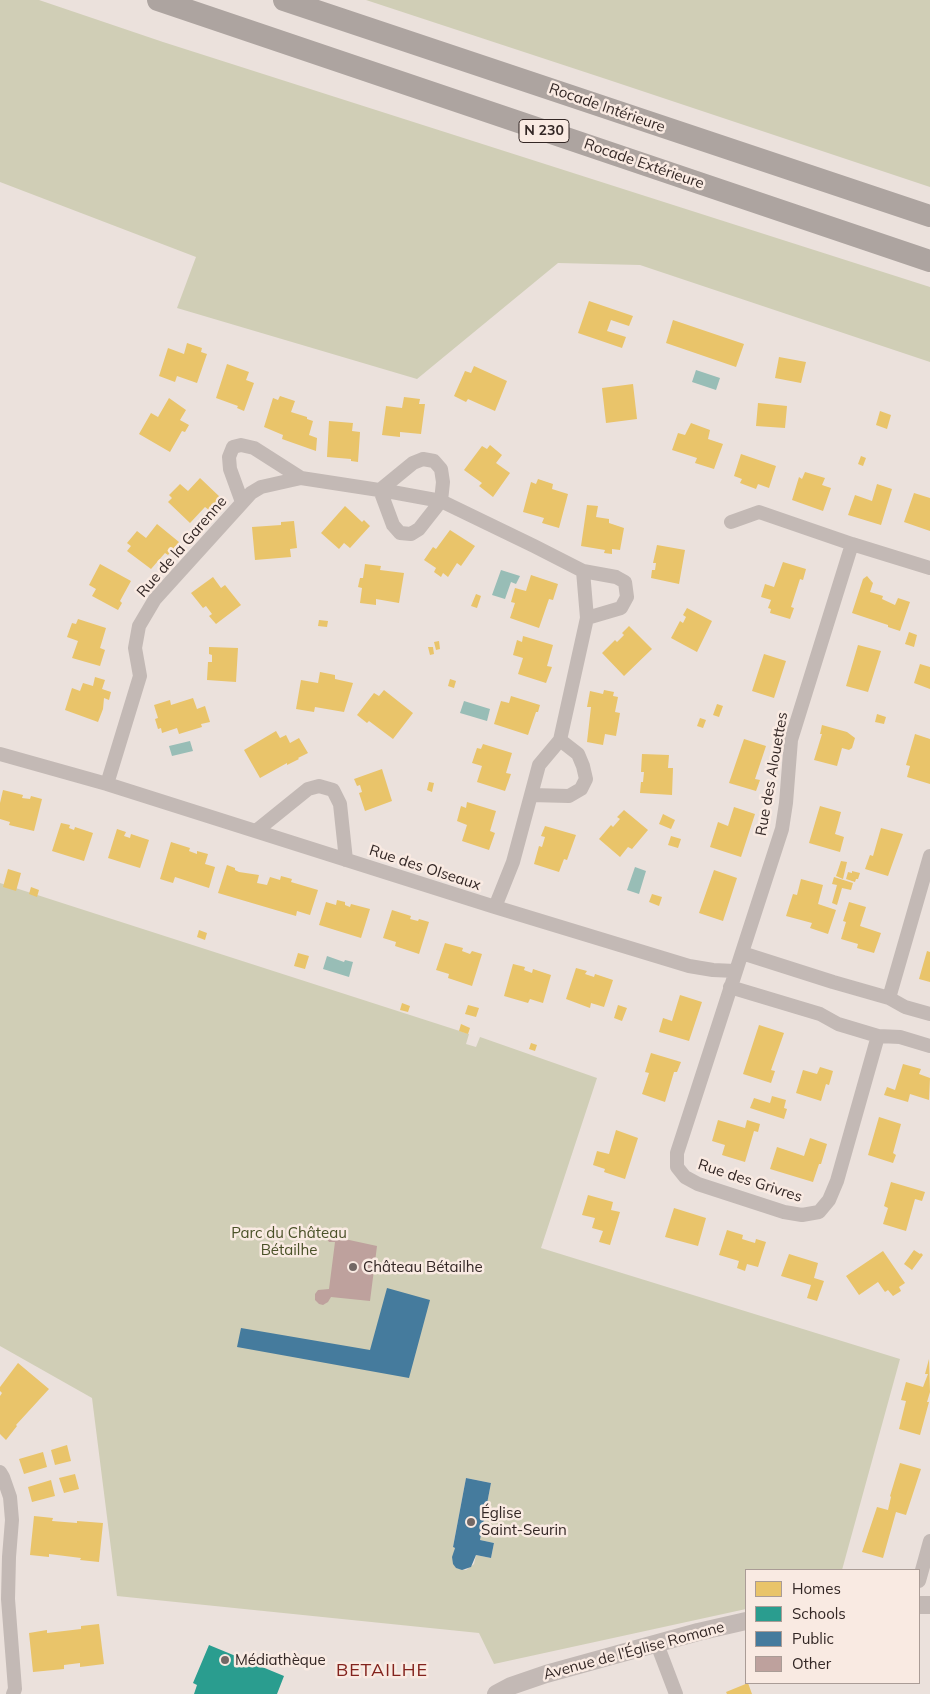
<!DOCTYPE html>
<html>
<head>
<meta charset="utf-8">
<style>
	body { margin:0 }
	#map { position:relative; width:930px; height:1694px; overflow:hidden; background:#ebe1dc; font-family:Mulish,sans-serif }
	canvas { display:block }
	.legend { position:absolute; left:745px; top:1569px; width:175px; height:115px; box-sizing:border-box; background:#f9eae2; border:1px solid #aa9c96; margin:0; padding:6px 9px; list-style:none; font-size:15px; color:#332725 }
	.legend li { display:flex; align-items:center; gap:10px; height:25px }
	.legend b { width:25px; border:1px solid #aa9c96 }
</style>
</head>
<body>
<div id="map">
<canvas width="930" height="1694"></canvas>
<ul class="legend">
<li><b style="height:14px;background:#e9c46a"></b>Homes</li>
<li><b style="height:14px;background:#2a9d8f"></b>Schools</li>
<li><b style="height:14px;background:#457b9d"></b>Public</li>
<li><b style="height:14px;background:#bea19d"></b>Other</li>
</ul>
</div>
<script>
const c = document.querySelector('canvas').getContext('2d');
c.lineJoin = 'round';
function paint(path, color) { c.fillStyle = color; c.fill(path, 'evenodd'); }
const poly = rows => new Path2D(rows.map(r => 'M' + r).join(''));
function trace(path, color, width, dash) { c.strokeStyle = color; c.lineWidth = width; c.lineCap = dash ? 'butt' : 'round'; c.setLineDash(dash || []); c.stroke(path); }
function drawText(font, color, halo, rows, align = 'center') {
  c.font = font + ' Mulish,sans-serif'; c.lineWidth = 5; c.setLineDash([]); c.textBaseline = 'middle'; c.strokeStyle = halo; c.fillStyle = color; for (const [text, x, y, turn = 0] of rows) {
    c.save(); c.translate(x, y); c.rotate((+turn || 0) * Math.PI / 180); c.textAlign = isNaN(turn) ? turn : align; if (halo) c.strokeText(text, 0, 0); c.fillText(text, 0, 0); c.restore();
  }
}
paint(poly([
	[0,0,39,0,163,42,930,287,930,362,640,265,558,263,417,379,177,308,196,257,0,182],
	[366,0,930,0,930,187,609,80],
	[0,883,469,1034,466,1044,476,1047,480,1037,597,1078,541,1248,900,1359,842,1570,746,1570,746,1609,494,1664,479,1633,117,1596,92,1398,0,1346],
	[466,1478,491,1483,480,1540,494,1543,491,1558,476,1555,474,1564,466,1570,456,1568,453,1557,455,1548,453,1547]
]), '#d0ceb6');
paint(poly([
	[696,370,720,378,716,390,692,382],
	[501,570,520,576,516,584,511,582,505,599,492,595],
	[464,701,490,709,487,721,460,713],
	[190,741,193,751,172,756,169,746],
	[635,867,646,871,639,894,627,890],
	[327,956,344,962,345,960,353,962,349,977,323,969]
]), '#98bdb6');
paint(poly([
	[589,301,633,316,629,326,611,320,607,331,626,337,622,348,578,333],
	[673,320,744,344,736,367,666,343],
	[187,343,202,348,201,352,207,354,197,383,177,376,175,382,159,376,168,348,184,354],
	[779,357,806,362,801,383,775,378],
	[227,364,249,372,246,380,254,383,244,411,237,408,238,406,216,398],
	[474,366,507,381,495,411,468,399,466,402,454,396,465,371,471,373],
	[633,384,637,419,606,423,602,388],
	[280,396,295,401,291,412,307,417,307,419,313,421,309,435,317,438,316,451,282,439,283,435,264,427,273,398,278,400],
	[404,397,420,399,419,404,425,404,421,434,400,432,400,437,382,435,386,406,402,408],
	[169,398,186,410,180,420,189,425,185,432,182,431,170,452,139,434,151,413,158,417],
	[758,403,787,406,785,428,756,426],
	[880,411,891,415,887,429,876,425],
	[329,421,353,423,352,431,360,432,358,462,351,461,351,459,327,457],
	[691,423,710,430,708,439,723,444,714,469,695,463,697,458,672,450,678,433,685,435],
	[490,445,502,455,496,463,510,473,493,497,479,486,482,483,464,470,482,446,487,449],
	[741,454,776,466,769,488,758,484,756,489,740,483,742,479,734,476],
	[861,456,866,458,863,466,858,464],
	[805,472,825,478,822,485,831,488,823,511,792,500,799,477,802,479],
	[200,478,221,498,209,510,205,507,190,523,168,502,172,498,169,495,180,484,188,491],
	[538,479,553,484,552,489,568,494,559,528,542,523,544,518,523,512,531,482,536,484],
	[877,484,892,489,881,525,848,515,855,495,872,501],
	[914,493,930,498,930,531,904,522],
	[587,505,598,506,596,517,609,519,609,523,624,528,620,550,612,549,612,554,604,553,605,550,581,546],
	[345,506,362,522,364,520,370,526,350,548,344,543,339,549,321,533],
	[294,521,297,548,290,549,291,557,255,560,252,527,281,525,281,522],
	[157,524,179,542,168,555,165,553,151,569,127,551,131,546,127,543,137,531,146,538],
	[450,530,475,546,461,566,457,563,448,577,443,573,441,577,434,572,436,568,424,560,433,547,436,549],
	[657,545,685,550,679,584,651,578,652,570,655,570,656,563,653,563],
	[783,562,806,569,803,580,800,579,791,607,794,608,790,619,770,613,771,609,768,608,771,600,761,597,765,584,774,587],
	[100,564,131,581,120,601,122,603,118,610,92,596,96,589,89,585],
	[365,564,381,566,380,570,404,573,399,603,376,599,376,605,360,603,362,588,358,587,360,578,363,578],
	[531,575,558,584,553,600,549,599,539,628,510,618,515,603,511,602,515,588,526,591],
	[867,576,873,583,870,592,883,596,882,599,895,605,898,598,910,602,900,631,888,627,888,625,852,613,863,579],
	[213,577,221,588,225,585,241,605,216,624,209,616,212,614,206,606,203,608,191,593],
	[476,594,481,596,477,608,471,606],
	[687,608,712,621,697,652,671,638,680,621,683,623,686,617,683,615],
	[78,619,106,628,100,648,105,650,100,666,72,658,78,641,67,637,72,623,76,624],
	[319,620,328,621,327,627,318,626],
	[629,626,652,649,624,676,602,653,615,640,617,642,624,635,622,633],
	[909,632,917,635,914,647,905,644],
	[523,636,553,645,547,666,552,667,546,683,518,674,523,658,513,655,517,640,522,642],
	[439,641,440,649,436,650,434,642],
	[858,645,881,651,868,692,846,686],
	[209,647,238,648,236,682,207,680,208,662,212,662,212,655,209,654],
	[428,647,433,647,434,654,430,655],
	[764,654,786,661,774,698,752,691],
	[920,664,930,667,930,689,914,683],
	[320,672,335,675,335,679,353,683,344,712,315,707,314,712,296,709,301,680,318,683],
	[95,677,105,680,102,689,111,692,109,700,104,698,103,709,98,722,65,710,72,688,80,691,83,683,93,686],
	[450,679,456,681,454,688,448,686],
	[384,690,413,713,393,739,369,721,367,723,357,715,374,693,379,696],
	[604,690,614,692,613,696,618,697,615,712,620,713,616,736,605,734,603,745,587,742,591,707,587,707,590,691,603,694],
	[511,696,540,705,538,712,536,712,528,735,494,724,501,701,509,703],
	[193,698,197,709,205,706,210,722,201,724,202,727,179,734,177,728,162,733,161,728,158,729,155,719,158,718,154,705,170,700,171,705],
	[717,704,723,706,719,717,713,715],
	[877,714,886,717,884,724,875,722],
	[700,718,706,720,703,728,697,726],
	[822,725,847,732,855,738,852,748,849,750,842,748,837,766,814,760,822,734,820,734],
	[276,731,280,738,286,735,290,743,299,738,308,753,298,758,299,759,287,765,287,763,260,778,244,750],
	[915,734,930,739,930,784,907,777,910,766,906,765],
	[744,739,766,746,755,779,760,780,756,791,729,783],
	[483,744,512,753,506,773,511,774,505,791,477,782,482,766,472,763,477,748,481,749],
	[642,754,669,755,668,768,673,768,672,795,640,793,641,782,643,782,644,772,641,772],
	[382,769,392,801,365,811,359,793,362,792,360,785,357,786,354,779],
	[429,782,434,783,432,792,427,790],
	[3,790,23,795,22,798,30,799,31,796,42,799,34,831,9,825,10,822,0,819,0,803],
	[467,802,496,811,490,831,495,833,489,850,462,841,467,825,457,821,461,806,466,808],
	[820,806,841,812,835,834,844,837,840,852,809,843],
	[734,807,755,814,741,857,710,847,718,822,728,826],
	[624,810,648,830,632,849,628,847,620,857,599,839,611,825,613,827,620,819,617,817],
	[663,814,675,820,671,829,659,824],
	[61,823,70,825,69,828,74,830,75,827,93,833,84,861,52,851],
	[545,826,576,835,567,860,564,859,559,872,534,864,539,846,542,847,545,837,541,836],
	[881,828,903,834,888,876,865,869,870,855,873,856],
	[117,829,126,832,124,836,130,838,131,834,149,840,140,868,108,858],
	[671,836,681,839,678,848,668,845],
	[171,842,190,848,189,851,197,854,197,851,208,854,205,864,215,867,209,888,175,877,173,883,160,879],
	[841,861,847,862,843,879,836,876],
	[227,865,235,868,235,870,239,872,259,875,257,883,267,885,270,877,280,880,281,876,292,879,291,882,318,890,310,915,297,911,296,916,218,893],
	[8,869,21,873,16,891,3,887],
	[714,870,737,878,723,921,699,913],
	[852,871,860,873,858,879,856,879,855,882,846,879,848,872,852,873],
	[834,877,853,883,851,890,842,888,837,905,832,903,837,885,832,884],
	[801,879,823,885,818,904,836,910,828,934,810,928,812,923,786,916,793,894,797,895],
	[31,887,39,890,37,897,29,894],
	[652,894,662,897,659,906,649,902],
	[337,900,345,902,345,905,350,907,351,904,370,909,361,938,319,925,326,902,336,905],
	[849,902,866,907,860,926,881,933,874,953,857,948,858,944,841,939,846,922,843,921],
	[392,910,411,916,410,919,418,921,419,919,429,922,419,954,395,946,396,942,383,938],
	[199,930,207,933,205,940,197,937],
	[445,943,463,948,462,951,470,954,472,951,482,954,472,986,448,978,449,974,436,970],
	[927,951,930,952,930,982,919,979],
	[298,953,309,956,305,969,294,966],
	[513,964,525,967,524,970,532,973,533,969,551,975,543,1003,530,999,528,1003,504,996],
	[576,968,587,971,585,974,594,977,595,974,613,980,604,1007,591,1003,590,1008,566,999],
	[680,995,702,1002,689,1041,659,1032,663,1018,672,1021],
	[402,1003,410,1006,408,1012,400,1010],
	[468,1005,479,1008,476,1017,465,1014],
	[618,1005,627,1008,622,1021,614,1018],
	[461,1024,470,1028,468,1034,459,1031],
	[759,1025,784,1033,771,1070,775,1071,771,1083,743,1074],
	[531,1043,537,1045,535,1051,529,1049],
	[651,1053,681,1062,677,1072,674,1072,665,1102,642,1094,649,1073,645,1072],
	[903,1064,921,1069,919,1074,930,1078,929,1100,910,1094,908,1102,884,1095,887,1087,895,1090],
	[820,1067,833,1071,829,1085,826,1084,821,1101,796,1093,803,1070,817,1074],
	[772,1096,786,1100,784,1108,787,1109,784,1119,750,1108,754,1098,770,1103],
	[879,1117,901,1124,893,1153,896,1155,893,1163,868,1155],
	[718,1120,745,1128,747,1120,760,1124,758,1132,754,1131,745,1162,722,1155,725,1145,712,1141],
	[616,1130,638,1138,625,1179,604,1172,605,1169,593,1165,597,1151,609,1154],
	[810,1138,827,1144,821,1164,819,1164,813,1182,770,1169,777,1147,804,1156],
	[891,1182,925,1192,922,1201,915,1199,906,1231,883,1224,888,1208,884,1206],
	[588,1195,613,1202,611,1210,620,1212,610,1245,599,1242,603,1231,592,1228,595,1218,582,1215],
	[674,1208,706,1218,698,1246,665,1237],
	[727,1230,743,1235,742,1239,755,1243,756,1239,766,1242,758,1267,747,1264,745,1271,737,1268,739,1261,719,1255],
	[914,1250,920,1254,921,1253,923,1255,912,1270,904,1264],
	[883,1251,905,1283,899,1287,901,1291,893,1296,888,1290,885,1292,878,1282,859,1295,846,1276],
	[789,1254,818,1263,814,1278,824,1281,817,1301,807,1298,811,1285,781,1276],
	[929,1359,930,1392,927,1402,929,1402,920,1435,899,1429,906,1401,901,1400,906,1382,923,1387,928,1374,925,1374],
	[18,1363,49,1389,16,1425,17,1426,6,1440,0,1434,0,1396,2,1393,0,1391,0,1387],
	[67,1445,71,1461,55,1465,51,1450],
	[43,1452,47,1467,24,1474,19,1459],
	[900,1463,921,1469,906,1515,896,1512,883,1558,862,1552,877,1507,888,1510,891,1497,890,1496],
	[75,1474,79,1489,64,1493,59,1478],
	[51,1480,55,1496,32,1502,28,1487],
	[34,1516,53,1518,52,1521,77,1523,77,1521,103,1523,99,1562,80,1560,81,1558,49,1554,49,1557,30,1555],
	[99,1624,104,1664,80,1667,80,1663,64,1665,64,1669,33,1672,29,1633,47,1630,47,1633,81,1629,81,1626],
	[748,1683,752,1694,727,1694,726,1692]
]), '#e9c46a');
paint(poly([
	[209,1645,284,1676,277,1694,194,1694,197,1685,193,1683]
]), '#2a9d8f');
paint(poly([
	[387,1288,430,1300,409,1378,237,1347,241,1328,370,1350],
	[466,1478,491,1483,480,1540,494,1543,491,1558,476,1555,471,1567,462,1570,456,1568,453,1564,452,1557,455,1548,453,1547]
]), '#457b9d');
paint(poly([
	[331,1229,338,1230,340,1238,377,1246,370,1301,331,1297,328,1302,323,1305,319,1304,315,1300,315,1294,318,1290,329,1289,335,1242,329,1242,326,1237,328,1231]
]), '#bea19d');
trace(poly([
	[423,459,434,461,441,469,443,482,441,501,419,529,411,534,400,533,393,525,380,490,413,463,423,459],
	[242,502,230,469,229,457,233,447,241,445,254,448,301,478],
	[731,522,759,512,852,544],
	[583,571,616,577,625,582,627,597,621,608,587,618],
	[0,754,107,784,495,907,689,966,713,970,735,971],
	[107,784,140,676,135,648,139,626,155,599,251,493,261,487,301,478,392,492,441,501,534,546,583,571,587,618,560,740,539,765,513,862,495,907],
	[531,795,569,796,581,789,586,779,583,766,578,754,560,740],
	[256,831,308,789,319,786,333,790,340,804,346,860],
	[742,953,833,982,889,998,905,1007,930,1014],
	[730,987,820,1014,838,1024,878,1036,900,1037,930,1046],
	[889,998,930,856],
	[878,1036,837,1181,829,1200,819,1212,802,1215,784,1212,698,1184,685,1177,677,1167,677,1153,782,829,786,803,791,740,852,544,930,568],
	[0,1472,3,1477,10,1497,12,1520,9,1557,8,1599,15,1689,13,1694],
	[919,1581,930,1541],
	[657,1644,676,1694]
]), '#c3b9b5', 14);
trace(poly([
	[919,1605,930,1605],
	[496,1694,511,1686,546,1674,698,1632,746,1621]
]), '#c3b9b5', 18);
trace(poly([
	[158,0,930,261],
	[284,0,930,216]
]), '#ada4a0', 22);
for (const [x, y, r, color] of [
	[353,1267,5,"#736865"],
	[471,1522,5,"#736865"],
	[225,1660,5,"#736865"]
]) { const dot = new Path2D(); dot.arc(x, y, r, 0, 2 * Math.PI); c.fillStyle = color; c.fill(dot); trace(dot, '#f9eae2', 2); }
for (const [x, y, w] of [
	[544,131,50]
]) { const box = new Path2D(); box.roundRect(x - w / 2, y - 11.5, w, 23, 4); c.fillStyle = '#f9eae2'; c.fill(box); trace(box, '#332725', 1); }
drawText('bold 14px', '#332725', null, [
	["N 230",544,131]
]);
drawText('15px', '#332725', '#f9eae2', [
	["Rocade Intérieure",607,108,19],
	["Rocade Extérieure",644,164,19],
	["Rue de la Garenne",182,547,-49],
	["Rue des Alouettes",772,774,-80],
	["Rue des OIseaux",425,868,18],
	["Rue des Grivres",750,1181,18],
	["Avenue de l'Église Romane",634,1651,-15]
]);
drawText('15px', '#4a5128', '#f9eae2', [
	["Parc du Château",289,1233],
	["Bétailhe",289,1250]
]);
drawText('15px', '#332725', '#f9eae2', [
	["Château Bétailhe",363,1267],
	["Église",481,1513],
	["Saint-Seurin",481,1530],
	["Médiathèque",235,1660]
], 'left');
c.letterSpacing = '1px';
drawText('18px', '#83231d', '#f9eae2', [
	["BETAILHE",382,1671]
]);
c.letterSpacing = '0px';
</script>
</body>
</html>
